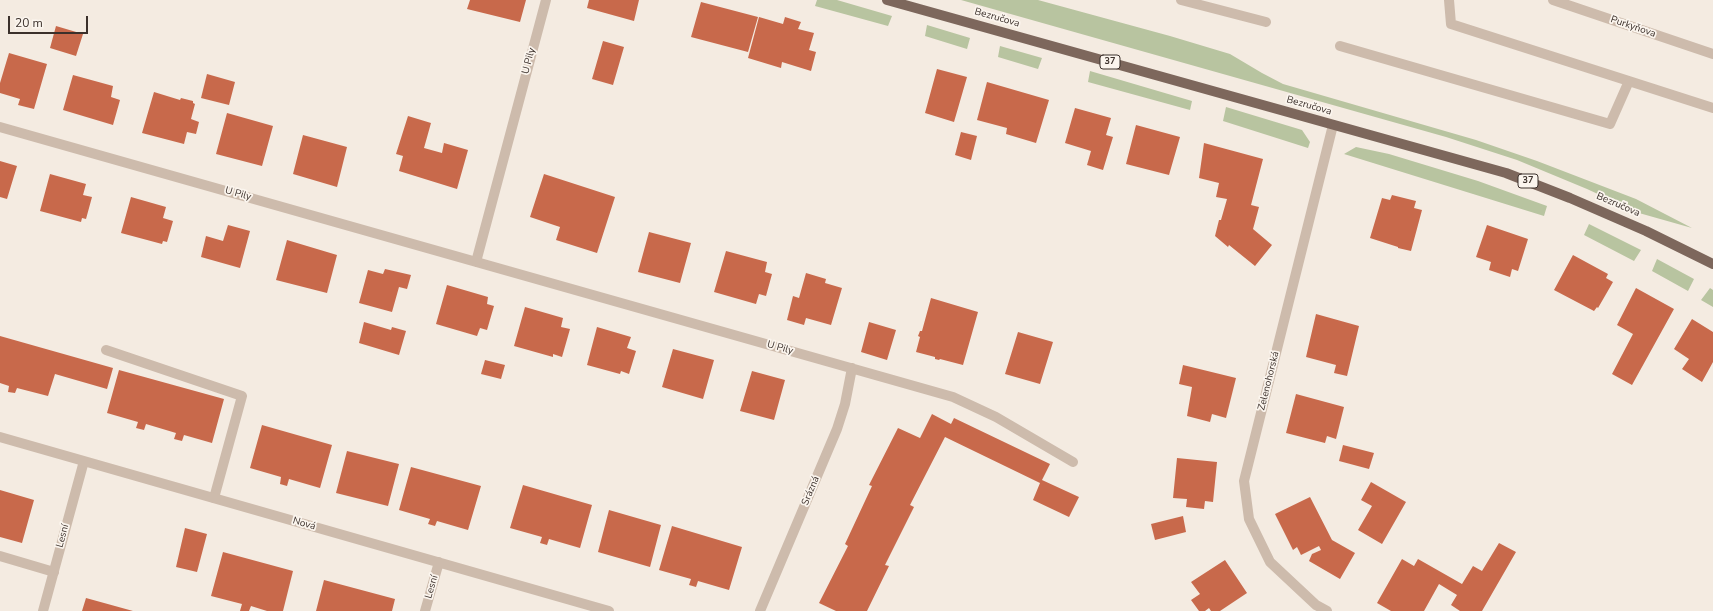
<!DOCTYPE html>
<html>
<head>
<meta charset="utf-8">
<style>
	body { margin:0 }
	#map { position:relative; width:1713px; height:611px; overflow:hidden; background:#f4ebe1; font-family:"Nunito Sans",sans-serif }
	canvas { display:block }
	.scale { position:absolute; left:8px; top:16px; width:80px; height:18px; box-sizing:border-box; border:2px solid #3b302b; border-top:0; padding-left:5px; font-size:12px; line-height:14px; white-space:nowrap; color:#3b302b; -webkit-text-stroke:3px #fbf5ee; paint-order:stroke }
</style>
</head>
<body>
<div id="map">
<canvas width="1713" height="611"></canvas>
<div class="scale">20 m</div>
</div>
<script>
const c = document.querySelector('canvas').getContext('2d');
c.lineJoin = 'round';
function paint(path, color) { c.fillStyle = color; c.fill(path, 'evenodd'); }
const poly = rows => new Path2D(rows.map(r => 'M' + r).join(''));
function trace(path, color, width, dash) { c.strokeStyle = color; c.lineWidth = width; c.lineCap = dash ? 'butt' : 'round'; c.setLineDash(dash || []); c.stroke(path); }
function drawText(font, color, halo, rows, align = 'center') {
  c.font = font + ' "Nunito Sans",sans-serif'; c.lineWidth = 3.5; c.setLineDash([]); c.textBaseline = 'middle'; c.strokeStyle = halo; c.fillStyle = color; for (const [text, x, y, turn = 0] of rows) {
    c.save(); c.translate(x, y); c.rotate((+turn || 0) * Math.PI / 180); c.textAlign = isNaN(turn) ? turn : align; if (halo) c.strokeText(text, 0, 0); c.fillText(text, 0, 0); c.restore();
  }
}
paint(poly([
	[817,0,837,0,892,16,888,26,815,6],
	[961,0,1038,0,1170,36,1230,54,1262,73,1283,84,1476,140,1537,161,1636,199,1692,228,1639,213,1587,189,1517,160,1446,137],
	[927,25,970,38,967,49,925,36],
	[1000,46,1042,58,1038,69,998,57],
	[1090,71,1192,101,1190,110,1088,82],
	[1226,107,1302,130,1310,142,1308,148,1223,121],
	[1356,147,1389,154,1478,181,1547,206,1544,216,1344,154],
	[1589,224,1641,250,1634,261,1584,235],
	[1657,259,1694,279,1688,291,1652,271],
	[1710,288,1713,290,1713,307,1701,300]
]), '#b8c4a0');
paint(poly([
	[470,0,526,0,520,22,467,9],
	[589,0,639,0,634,21,587,8],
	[701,2,758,17,748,52,691,37],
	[759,17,783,24,785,17,801,22,798,29,814,33,809,50,816,52,811,71,782,62,781,68,748,58],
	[56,26,83,34,76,56,50,48],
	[603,41,624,47,613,85,592,79],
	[9,53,47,64,34,109,18,105,20,99,0,93,0,83],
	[937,69,967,77,954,122,925,113],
	[207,74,235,82,229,105,201,98],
	[73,75,113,86,111,97,120,100,113,125,63,110],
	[987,82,1049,100,1036,143,1006,134,1007,128,977,120],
	[154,92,180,100,181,98,193,101,193,103,195,104,191,119,199,122,196,134,187,132,184,144,142,133],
	[1075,108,1111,118,1106,135,1113,137,1103,170,1087,165,1091,151,1065,143],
	[227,113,273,126,262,166,216,154],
	[408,116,431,123,424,148,442,153,444,143,468,150,457,189,399,171,403,156,396,154],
	[1136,125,1180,137,1169,175,1126,164],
	[961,132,977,136,971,160,955,155],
	[303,135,347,147,337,187,293,174],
	[1204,143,1263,159,1251,205,1259,207,1253,229,1272,245,1255,266,1229,245,1228,247,1215,236,1219,220,1221,220,1227,199,1216,197,1219,183,1199,178],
	[0,161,17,166,7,199,0,197],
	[50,174,86,184,83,195,92,197,86,219,82,218,81,222,40,211],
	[544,174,615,197,597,253,556,240,560,227,530,217],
	[1392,195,1416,201,1414,208,1422,210,1411,251,1398,248,1398,247,1370,238,1382,198,1390,200],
	[131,197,166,207,163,218,173,221,167,242,163,241,162,244,121,233],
	[228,225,250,231,240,268,201,257,206,236,223,241],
	[1487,225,1528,239,1518,271,1512,269,1510,277,1489,270,1491,262,1476,257],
	[649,232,691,243,680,283,638,272],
	[287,240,337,255,327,293,276,280],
	[726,251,767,262,765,272,772,274,766,296,759,294,756,304,714,292],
	[1573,255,1608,274,1606,278,1613,282,1598,308,1597,307,1594,311,1554,290],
	[385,269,411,275,407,289,399,287,392,312,359,303,368,270,383,274],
	[806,273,826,279,825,283,842,288,831,325,806,318,804,325,787,320,793,296,799,298],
	[447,285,488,297,487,304,494,306,487,330,480,328,477,336,436,324],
	[1636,288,1674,309,1632,385,1612,374,1633,334,1617,325],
	[931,298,978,312,963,365,940,359,939,360,935,359,935,357,916,352,920,337,918,336,920,331,922,331],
	[525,307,563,318,561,327,570,329,562,357,553,354,553,357,514,346],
	[1316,314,1359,326,1347,376,1334,373,1336,365,1306,357],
	[1692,319,1713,332,1713,362,1702,382,1682,369,1689,359,1674,349],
	[364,322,391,330,392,327,406,331,399,355,359,343],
	[869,322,896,330,887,360,861,352],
	[597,327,631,337,627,348,636,351,629,374,621,371,620,374,587,365],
	[1018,332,1053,342,1040,384,1005,374],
	[0,336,113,368,107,389,55,374,48,396,17,388,15,393,8,392,9,386,0,383],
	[673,349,714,360,703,399,662,387],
	[485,360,505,365,501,379,481,374],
	[1183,365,1236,378,1226,418,1212,414,1210,422,1187,416,1192,387,1179,384],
	[119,370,224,399,212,443,184,435,182,441,174,439,176,433,146,424,144,430,136,428,138,422,107,413],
	[752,371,785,380,774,420,740,411],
	[1296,394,1344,407,1336,439,1327,436,1325,443,1286,433],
	[932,414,951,424,954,418,1050,464,1042,480,1079,497,1069,517,1033,500,1040,483,945,437,910,505,914,507,885,565,889,566,867,611,836,611,819,603,848,546,845,544,872,486,869,485,898,428,920,438],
	[262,425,332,445,320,488,289,479,287,486,280,484,281,477,250,468],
	[1343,445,1374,453,1369,469,1339,461],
	[347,451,399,464,388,506,336,493],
	[1177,458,1217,462,1213,502,1205,501,1204,509,1186,507,1187,499,1173,498],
	[411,467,481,486,468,530,437,521,435,526,428,524,430,519,399,510],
	[1371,482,1406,502,1382,544,1358,530,1372,506,1361,500],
	[523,485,592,505,580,548,549,539,547,545,540,543,542,537,510,528],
	[0,490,34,500,22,543,0,537],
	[1310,497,1332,540,1355,553,1340,579,1309,561,1312,554,1321,550,1319,546,1301,555,1297,547,1293,550,1275,514],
	[609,510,661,525,650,567,598,552],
	[1183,516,1186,532,1155,540,1151,524],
	[672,526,742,547,729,590,698,581,696,587,689,585,691,579,659,570],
	[185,528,207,534,197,572,176,567],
	[1499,543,1516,552,1482,611,1460,611,1451,605,1457,595,1439,584,1424,611,1391,611,1377,603,1402,559,1414,566,1418,559,1462,584,1473,566,1482,571],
	[223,552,293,571,283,611,267,611,251,606,249,611,240,611,242,604,211,596],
	[1225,560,1247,593,1220,611,1211,611,1209,608,1205,611,1199,611,1191,600,1200,594,1191,582],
	[324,580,395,599,392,611,316,611],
	[86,598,133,611,82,611]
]), '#c8694b');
trace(poly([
	[1181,0,1266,22],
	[1449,0,1451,24,1713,108],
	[1340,46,1610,124,1629,81],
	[106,350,242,396,214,498],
	[0,556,54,572]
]), '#cdbbac', 10);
trace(poly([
	[1553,0,1713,54],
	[0,127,953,397,996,417,1073,462],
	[476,262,546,0],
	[0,437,609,611],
	[43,611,84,461],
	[425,611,439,562],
	[760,611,837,429,845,404,852,368],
	[1327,611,1316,605,1270,562,1249,519,1244,481,1333,125]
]), '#cdbbac', 10);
trace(poly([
	[887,0,1506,173,1570,198,1646,231,1713,264]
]), '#7d675c', 10);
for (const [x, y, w] of [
	[1110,62,20],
	[1528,181,20]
]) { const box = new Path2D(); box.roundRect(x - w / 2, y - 7, w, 14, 3); c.fillStyle = '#fbf5ee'; c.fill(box); trace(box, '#3b302b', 1); }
drawText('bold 9px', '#3b302b', null, [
	["37",1110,62],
	["37",1528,181]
]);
drawText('10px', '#3b302b', '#fbf5ee', [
	["Bezručova",997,18,16],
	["Purkyňova",1633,27,19],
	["U Pily",529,61,-75],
	["Bezručova",1309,106,16],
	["U Pily",238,194,16],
	["Bezručova",1618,205,23],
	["U Pily",780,348,16],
	["Zelenohorská",1269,381,-76],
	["Srázná",811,491,-67],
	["Nová",304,524,16],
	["Lesní",63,536,-75],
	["Lesní",432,587,-74]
]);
</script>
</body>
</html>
